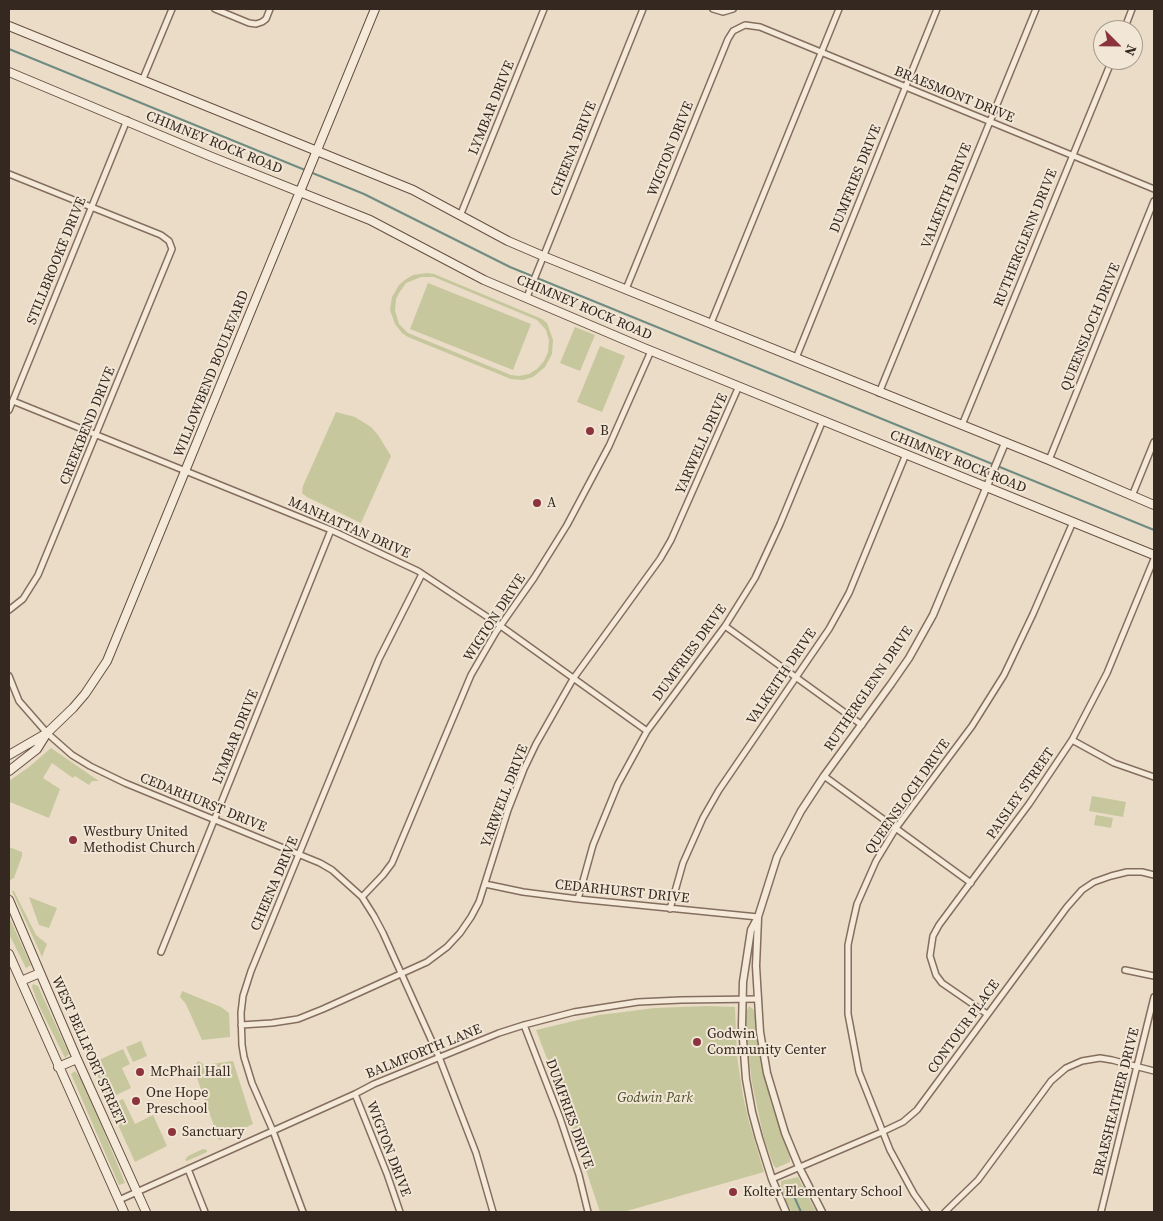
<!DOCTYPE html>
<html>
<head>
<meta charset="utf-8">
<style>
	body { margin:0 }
	#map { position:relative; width:1163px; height:1221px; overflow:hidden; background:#eadcc7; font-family:"Source Serif 4",serif }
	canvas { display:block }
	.frame { position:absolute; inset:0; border:10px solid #352820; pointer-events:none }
	.north { position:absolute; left:1093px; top:20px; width:50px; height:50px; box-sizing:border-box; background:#f2e7d6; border:1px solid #a69b8d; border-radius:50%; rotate:113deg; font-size:14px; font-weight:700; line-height:20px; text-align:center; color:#352820 }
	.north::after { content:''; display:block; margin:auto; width:18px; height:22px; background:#8c343e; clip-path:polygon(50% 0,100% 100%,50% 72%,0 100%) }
</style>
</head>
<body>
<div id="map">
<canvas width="1163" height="1221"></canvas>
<div class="frame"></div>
<div class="north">N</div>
</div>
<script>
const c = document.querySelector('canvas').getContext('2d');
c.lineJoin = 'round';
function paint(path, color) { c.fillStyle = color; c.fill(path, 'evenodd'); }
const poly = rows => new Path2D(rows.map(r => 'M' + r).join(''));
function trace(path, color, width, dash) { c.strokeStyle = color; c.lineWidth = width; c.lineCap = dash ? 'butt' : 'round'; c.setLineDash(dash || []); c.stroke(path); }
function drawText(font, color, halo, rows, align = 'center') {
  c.font = font + ' "Source Serif 4",serif'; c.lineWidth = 4; c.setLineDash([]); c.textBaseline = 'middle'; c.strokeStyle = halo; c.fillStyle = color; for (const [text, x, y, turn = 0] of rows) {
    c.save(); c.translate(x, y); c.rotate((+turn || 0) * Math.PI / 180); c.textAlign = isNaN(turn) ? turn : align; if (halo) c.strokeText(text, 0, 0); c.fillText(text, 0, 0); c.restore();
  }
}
paint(poly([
	[427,273,434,274,542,319,547,323,553,340,552,354,545,367,533,377,523,380,511,379,408,337,402,333,395,324,390,310,392,297,399,285,406,279,413,275],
	[421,277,434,277,537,320,546,330,549,340,548,352,544,361,537,369,529,374,519,376,511,375,408,333,399,324,397,317,395,311,396,299,399,293,406,283],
	[428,283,531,324,513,370,410,329],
	[575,327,595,335,580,371,560,363],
	[600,346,625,356,602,412,577,402],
	[336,412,355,417,371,427,378,435,391,456,361,523,307,497,302,493,303,486],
	[51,748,99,781,92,781,89,785,75,776,73,778,52,763,43,778,60,789,49,818,10,802,9,805,9,781,29,767],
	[1092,796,1126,802,1123,817,1089,811],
	[1096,815,1113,818,1111,828,1094,825],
	[9,847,22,852,22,856,14,878,9,881],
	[12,891,14,891,36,935,47,944,42,957],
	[29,897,57,908,49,928,39,925],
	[9,917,31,965,26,968,9,934],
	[33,984,38,986,69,1054,65,1058,39,1006,32,987],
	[182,991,221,1007,229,1013,230,1037,202,1040,186,1004,180,997],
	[707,1006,735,1007,737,1056,743,1096,749,1122,764,1172,623,1212,600,1212,562,1098,536,1030,599,1015,624,1012,654,1008],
	[749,1006,754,1010,770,1099,790,1158,790,1162,776,1168,773,1164,764,1139,752,1083,746,1030,745,1014],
	[141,1041,147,1056,133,1062,126,1047],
	[123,1049,130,1064,122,1068,131,1088,108,1099,92,1063],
	[198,1061,205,1065,233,1061,253,1124,219,1140,197,1078,195,1066],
	[75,1071,84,1083,125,1183,119,1185,71,1074],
	[123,1099,135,1124,153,1115,167,1146,135,1162,109,1105],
	[203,1149,207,1150,207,1152,187,1161,185,1160,188,1156],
	[798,1177,813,1206,817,1212,792,1212,781,1193,781,1181]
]), '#c6c79c');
trace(poly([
	[9,49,305,170],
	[310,172,364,194,510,267,1154,530],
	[789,1185,801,1212]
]), '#6f8c82', 2);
const minor = poly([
	[215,9,249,23,256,24,262,22,266,19,270,9],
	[713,9,723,12,733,9],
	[1124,30,1132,9],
	[142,81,172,9],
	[9,174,161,235,169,241,172,249,38,575,23,599,9,610],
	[460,216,544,9],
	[626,289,728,39,733,31,745,25,760,27,1154,189],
	[527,297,643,9],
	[711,323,839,9],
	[796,358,937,9],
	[879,393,1036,9],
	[13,401,331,530,418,571,495,622,647,731],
	[9,410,127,120],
	[962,425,1112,60],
	[1049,460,1154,201],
	[1132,496,1154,442],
	[725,626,862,725],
	[9,676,19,701,47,733,72,755,90,766,125,783,320,863,332,870,362,897,374,916,383,933,439,1057,476,1153,493,1212],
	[1072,740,1114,763,1154,777],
	[824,776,971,883],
	[485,884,523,892,578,899,758,917],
	[362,897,383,875,392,863,471,675,496,632,534,578,567,525,609,446,651,351],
	[578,899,593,845,618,784,647,731,725,626,755,578,780,524,823,420],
	[670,909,683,863,703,818,719,790,829,629,849,593,906,454],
	[161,952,331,530],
	[1125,970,1154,976],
	[987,1014,942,983,936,975,930,956,933,936,939,925,1029,804,1072,740,1107,673,1154,559],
	[241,1025,272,1023,298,1019,323,1009,427,962,447,947,460,933,471,917,479,902,508,810,524,769,536,744,573,679,660,559,671,540,739,386],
	[524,1025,560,1118,579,1175,588,1212],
	[355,1094,387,1174,400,1212],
	[188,1169,205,1212],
	[772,1179,882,1132,903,1122,917,1110,1067,907,1082,890,1094,882,1111,876,1127,872,1142,872,1154,875],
	[119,1200,355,1094,374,1084,499,1033,524,1025,574,1012,638,1002,681,1000,758,999],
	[303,1212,273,1131,252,1083,244,1057,242,1045,241,1013,243,996,251,971,379,659,422,574],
	[927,1212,914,1194,890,1150,859,1072,848,1014,848,945,852,926,857,904,876,861,896,828,972,726,1004,675,1033,614,1073,522],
	[945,1212,978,1180,1051,1081,1066,1068,1082,1061,1100,1058,1112,1060,1154,1071],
	[1101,1212,1154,997]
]);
const tertiary = poly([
	[758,918,756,966,760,1032,767,1073,785,1133,799,1167,822,1212],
	[786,1212,772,1179,759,1138,752,1112,746,1079,742,1026,743,982,751,930,758,917,777,857,801,811,824,776,891,684,909,658,933,615,1005,443]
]);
const secondary = poly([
	[9,26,413,190,508,241,543,256,1049,460,1154,505],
	[9,72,212,157,370,220,484,280,644,348,1154,555],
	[9,755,47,733],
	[9,771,37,749,47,733,73,708,85,694,107,661,375,9],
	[9,900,77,1059,146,1212],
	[9,954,124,1212],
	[21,981,40,973],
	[58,1067,77,1059]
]);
trace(minor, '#846e5e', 8);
trace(tertiary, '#846e5e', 9);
trace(secondary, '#665041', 10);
trace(minor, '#f5eada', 5);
trace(tertiary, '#f5eada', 6);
trace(secondary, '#f5eada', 8);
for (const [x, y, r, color] of [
	[590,431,5,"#8c343e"],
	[537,503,5,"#8c343e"],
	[73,840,5,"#8c343e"],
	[697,1042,5,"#8c343e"],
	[140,1072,5,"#8c343e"],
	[136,1101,5,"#8c343e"],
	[172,1132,5,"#8c343e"],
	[733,1192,5,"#8c343e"]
]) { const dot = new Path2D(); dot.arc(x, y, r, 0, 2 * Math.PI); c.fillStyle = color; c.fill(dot); trace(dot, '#f2e7d6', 2); }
drawText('14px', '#352820', '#f2e7d6', [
	["BRAESMONT DRIVE",954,95,22],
	["LYMBAR DRIVE",492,108,-68],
	["CHIMNEY ROCK ROAD",214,143,22],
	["CHEENA DRIVE",574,149,-68],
	["WIGTON DRIVE",671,149,-68],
	["DUMFRIES DRIVE",856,179,-68],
	["VALKEITH DRIVE",947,196,-68],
	["RUTHERGLENN DRIVE",1026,238,-68],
	["STILLBROOKE DRIVE",57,261,-68],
	["CHIMNEY ROCK ROAD",584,308,23],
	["QUEENSLOCH DRIVE",1091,327,-68],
	["WILLOWBEND BOULEVARD",212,374,-68],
	["CREEKBEND DRIVE",88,426,-68],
	["YARWELL DRIVE",702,444,-66],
	["CHIMNEY ROCK ROAD",958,462,22],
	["MANHATTAN DRIVE",349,528,24],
	["WIGTON DRIVE",495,618,-57],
	["DUMFRIES DRIVE",690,653,-54],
	["VALKEITH DRIVE",782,677,-56],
	["RUTHERGLENN DRIVE",869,689,-56],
	["LYMBAR DRIVE",236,737,-68],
	["PAISLEY STREET",1021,794,-55],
	["YARWELL DRIVE",505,796,-69],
	["QUEENSLOCH DRIVE",908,797,-55],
	["CEDARHURST DRIVE",203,803,22],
	["CHEENA DRIVE",275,884,-67],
	["CEDARHURST DRIVE",622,892,6],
	["CONTOUR PLACE",964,1027,-54],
	["WEST BELLFORT STREET",88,1051,66],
	["BALMFORTH LANE",424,1052,-22],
	["BRAESHEATHER DRIVE",1117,1102,-76],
	["DUMFRIES DRIVE",569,1114,70],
	["WIGTON DRIVE",388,1149,69]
]);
drawText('14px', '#352820', '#f2e7d6', [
	["B",600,431],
	["A",547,503],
	["Westbury United",83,832],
	["Methodist Church",83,848],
	["Godwin",707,1034],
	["Community Center",707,1050],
	["McPhail Hall",150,1072],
	["One Hope",146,1093],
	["Preschool",146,1109],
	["Sanctuary",182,1132],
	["Kolter Elementary School",743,1192]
], 'left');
drawText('italic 14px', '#4a5029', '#f2e7d6', [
	["Godwin Park",655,1098]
]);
</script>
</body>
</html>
